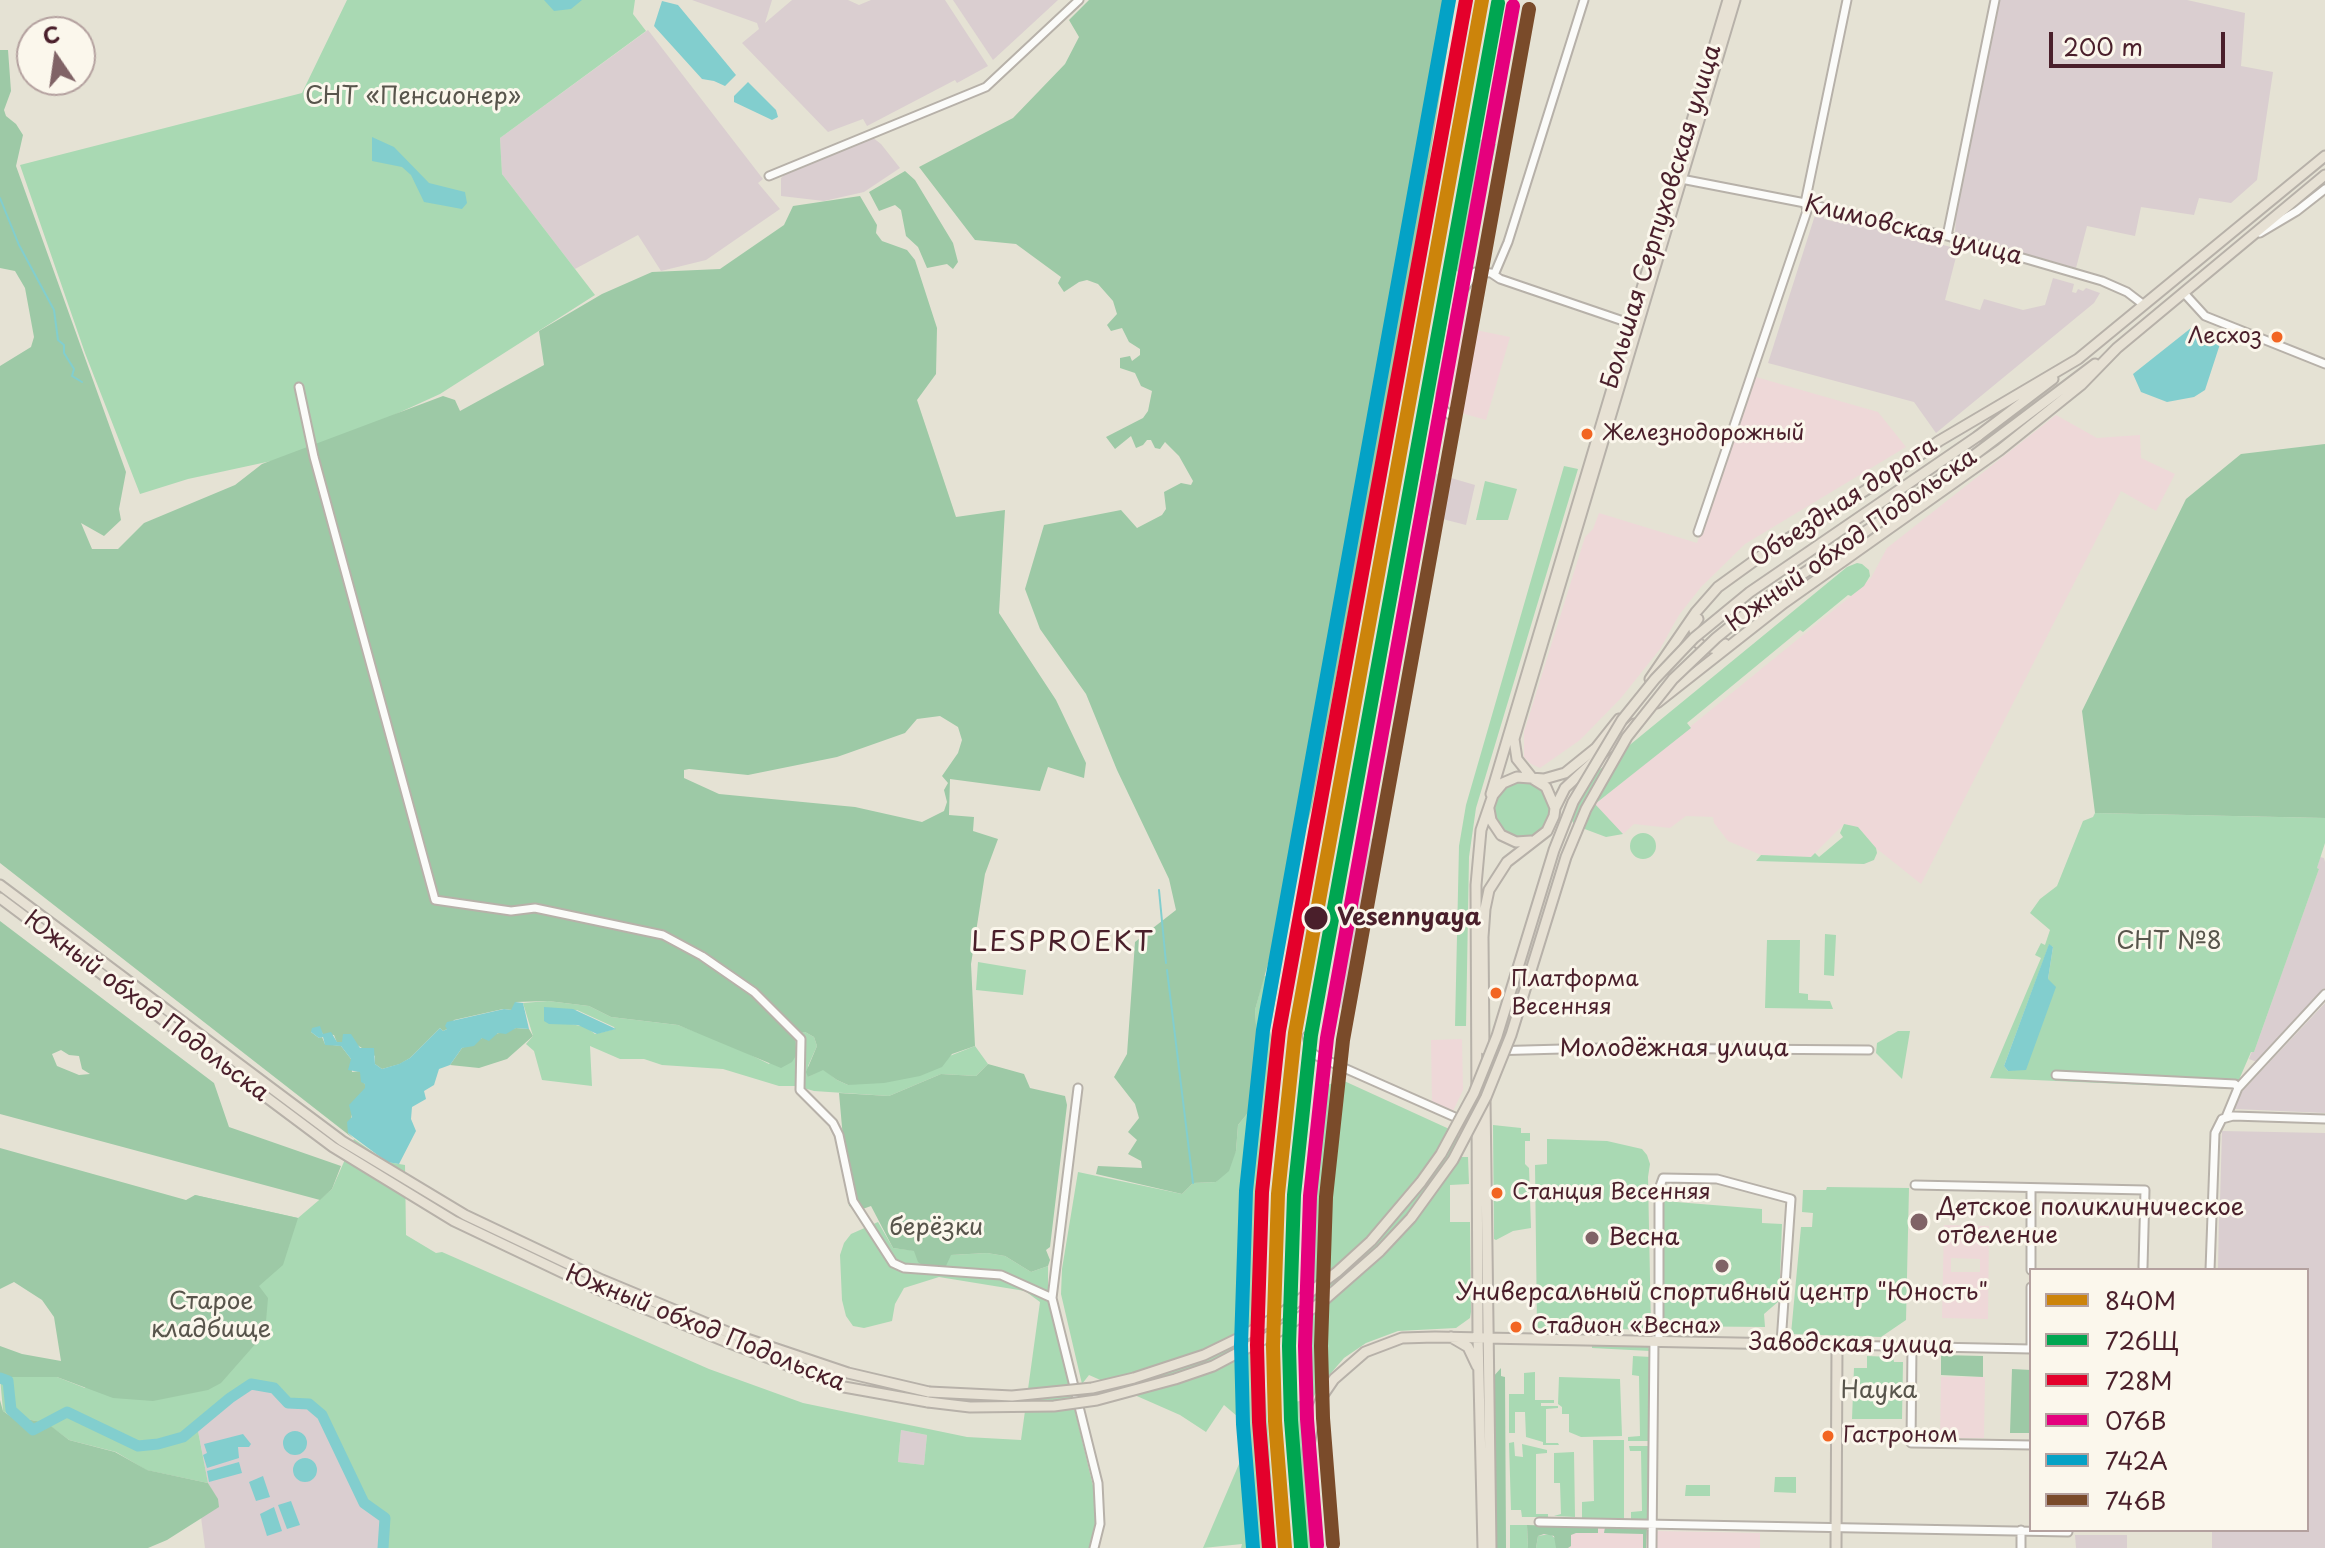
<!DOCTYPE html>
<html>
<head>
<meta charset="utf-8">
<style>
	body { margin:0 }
	#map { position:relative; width:2325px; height:1548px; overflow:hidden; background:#e5e2d4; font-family:"Playpen Sans",sans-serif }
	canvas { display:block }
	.legend { position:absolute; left:2029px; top:1268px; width:280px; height:264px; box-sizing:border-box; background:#fbf7ec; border:2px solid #b4a19f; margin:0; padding:10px 14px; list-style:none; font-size:24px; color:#4a1f2b }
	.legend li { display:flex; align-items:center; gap:16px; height:40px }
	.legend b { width:40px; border:2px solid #b4a19f }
	.north { position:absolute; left:16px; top:16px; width:80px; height:80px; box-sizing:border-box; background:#fbf7ec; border:2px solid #b4a19f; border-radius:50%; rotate:347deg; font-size:22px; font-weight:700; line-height:32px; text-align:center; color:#4a1f2b }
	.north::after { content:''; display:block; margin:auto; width:28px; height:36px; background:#806366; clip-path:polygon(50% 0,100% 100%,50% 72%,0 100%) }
	.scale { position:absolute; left:2049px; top:32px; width:176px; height:36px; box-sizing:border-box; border:4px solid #4a1f2b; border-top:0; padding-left:10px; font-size:24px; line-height:28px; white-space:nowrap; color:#4a1f2b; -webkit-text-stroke:6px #fbf7ec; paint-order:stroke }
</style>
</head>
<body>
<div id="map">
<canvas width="2325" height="1548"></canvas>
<ul class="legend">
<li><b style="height:10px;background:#cc840b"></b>840М</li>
<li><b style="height:10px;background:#00a651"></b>726Щ</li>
<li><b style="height:10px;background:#e4002b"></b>728М</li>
<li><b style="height:10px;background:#e5007d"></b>076В</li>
<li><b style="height:10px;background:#04a2c6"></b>742А</li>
<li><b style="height:10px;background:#7a4b2a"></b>746В</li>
</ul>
<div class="north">С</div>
<div class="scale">200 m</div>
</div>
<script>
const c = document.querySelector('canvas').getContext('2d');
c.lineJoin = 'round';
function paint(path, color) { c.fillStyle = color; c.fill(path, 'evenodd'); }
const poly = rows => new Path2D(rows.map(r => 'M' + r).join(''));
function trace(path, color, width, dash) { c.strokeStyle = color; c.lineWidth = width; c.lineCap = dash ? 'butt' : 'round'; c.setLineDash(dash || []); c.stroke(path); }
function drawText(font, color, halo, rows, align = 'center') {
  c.font = font + ' "Playpen Sans",sans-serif'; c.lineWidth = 6; c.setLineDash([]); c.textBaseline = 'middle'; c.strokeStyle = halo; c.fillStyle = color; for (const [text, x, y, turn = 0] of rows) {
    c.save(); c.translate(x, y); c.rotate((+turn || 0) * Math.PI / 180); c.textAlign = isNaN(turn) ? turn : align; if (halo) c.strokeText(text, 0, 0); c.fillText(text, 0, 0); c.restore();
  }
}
paint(poly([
	[1456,326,1510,337,1486,420,1444,408,1443,390],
	[1756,377,1878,412,1906,447,1745,544,1701,587,1679,615,1660,649,1621,698,1580,740,1540,768,1531,764,1524,757,1524,732,1585,537,1593,529,1599,513,1697,543],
	[2056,415,2097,438,2140,435,2141,458,2175,474,2156,511,2121,491,1921,884,1876,848,1858,827,1844,824,1811,857,1761,855,1728,841,1714,823,1713,817,1686,816,1670,828,1634,824,1623,834,1615,828,1594,805,1851,596,1871,578,1887,548],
	[1462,1039,1463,1090,1453,1111,1432,1102,1431,1040],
	[1944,1225,1989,1226,1988,1319,1942,1318],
	[1951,1258,1980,1259,1980,1272,1951,1272],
	[1941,1377,1985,1377,1984,1438,1940,1438],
	[1527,1525,1647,1528,1646,1548,1528,1548],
	[1655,1531,1760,1533,1760,1548,1655,1548]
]), '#eed8d8');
paint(poly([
	[692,0,772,0,765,23,792,0,848,0,859,5,871,0,945,0,988,66,957,83,955,80,867,126,863,119,828,132,742,43,759,29,757,23],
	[953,0,1058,0,993,60],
	[2000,0,2187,0,2245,13,2241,66,2273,72,2257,180,2231,203,2199,198,2194,215,2141,207,2135,236,2087,226,2076,268,1955,234,1956,212],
	[648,30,763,179,758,183,780,209,706,260,661,271,638,235,575,269,502,174,500,138],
	[872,137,881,144,900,168,864,192,824,201,781,196,781,178,791,168],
	[1816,212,1824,214,1824,219,1836,222,1838,216,1958,249,1945,300,1980,310,1984,299,2023,310,2045,305,2053,278,2074,284,2072,292,2076,293,2078,289,2083,291,2086,288,2100,293,2094,303,1936,433,1914,402,1768,363],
	[1434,473,1475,485,1466,525,1423,514],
	[1365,837,1378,840,1347,1009,1334,1006],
	[2320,857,2324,858,2325,862,2325,988,2257,1062,2249,1059,2252,1051,2254,1052,2294,939,2319,869,2317,868],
	[2325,1003,2325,1113,2235,1109,2234,1100],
	[2222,1131,2325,1133,2325,1548,2212,1548,2212,1530,2307,1530,2307,1270,2218,1270,2219,1215,2224,1213,2224,1202,2220,1201],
	[251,1384,274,1388,288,1403,309,1404,322,1415,364,1503,385,1518,383,1548,205,1548,201,1517,218,1507,217,1499,208,1483,197,1426,230,1398],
	[901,1430,927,1435,924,1465,898,1462],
	[2075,1535,2127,1535,2127,1548,2076,1548]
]), '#daced0');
paint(poly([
	[347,0,635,0,633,14,646,31,500,138,502,174,595,295,440,394,313,452,188,479,140,494,85,353,20,165,302,93],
	[1472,137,1496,144,1471,251,1462,273,1447,268],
	[1564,466,1578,469,1476,808,1469,857,1466,1026,1455,1026,1459,846,1466,805],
	[1485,481,1517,489,1508,520,1476,520],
	[1857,563,1862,564,1869,570,1870,576,1864,586,1851,596,1848,595,1803,632,1800,630,1687,723,1691,728,1595,804,1623,834,1606,837,1574,825,1571,818,1576,789,1847,567],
	'1494 810a28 28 0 1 1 56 0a28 28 0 1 1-56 0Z',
	[2095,813,2325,818,2325,843,2317,868,2319,869,2254,1052,2251,1052,2235,1089,1990,1078,2041,958,2035,955,2041,943,2045,945,2050,930,2030,913,2040,899,2057,886,2083,821,2093,817],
	[2049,945,2053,947,2048,979,2008,1071,2004,1066],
	[1844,824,1858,827,1876,848,1877,853,1874,860,1864,864,1756,861,1761,855,1811,857,1815,853,1819,857,1843,837,1840,833],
	'1630 846a13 13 0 1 1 26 0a13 13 0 1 1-26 0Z',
	[1825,934,1836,935,1834,976,1824,975],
	[1767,940,1800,940,1799,993,1808,994,1808,1000,1830,1001,1833,1009,1765,1008],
	[978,962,1026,970,1023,995,976,990],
	[1264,976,1279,979,1270,1031,1278,1062,1263,1187,1264,1372,1276,1548,1241,1548,1242,1544,1203,1548,1248,1443,1244,1422,1224,1405,1206,1432,1180,1415,1089,1375,1082,1384,1061,1294,1062,1269,1078,1172,1182,1194,1193,1183,1216,1182,1236,1151,1238,1125,1252,1108,1264,1066,1257,1039,1255,1010],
	[548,1001,589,1006,611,1017,678,1025,733,1046,769,1064,794,1034,805,1032,814,1037,817,1046,808,1066,808,1077,823,1069,837,1080,848,1085,947,1057,975,1046,988,1064,976,1076,941,1074,889,1096,814,1091,797,1086,779,1086,723,1069,662,1065,644,1059,620,1059,590,1046,592,1086,542,1080,534,1051,526,1044,533,1036,523,1003],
	[577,1010,614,1027,615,1029,595,1034,586,1027,545,1019],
	[1898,1031,1910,1031,1902,1079,1876,1053,1877,1043],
	[1342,1080,1458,1133,1458,1157,1468,1157,1469,1184,1450,1185,1450,1222,1470,1222,1471,1312,1470,1318,1456,1328,1398,1331,1366,1343,1344,1358,1319,1387,1307,1409,1303,1436,1312,1548,1297,1548,1284,1404,1305,1400,1309,1210,1327,1085],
	[1493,1125,1521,1128,1521,1133,1530,1133,1530,1141,1525,1141,1525,1164,1529,1168,1531,1228,1513,1231,1496,1240,1494,1239],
	[354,1139,387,1162,405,1165,406,1235,436,1253,442,1252,709,1369,803,1403,967,1437,1021,1440,1040,1302,1025,1291,939,1277,904,1288,895,1304,892,1321,864,1328,853,1326,846,1316,842,1300,840,1255,844,1243,851,1234,878,1222,893,1248,951,1255,987,1253,1005,1256,1031,1272,1048,1266,1048,1299,1094,1490,1096,1522,1090,1548,383,1548,385,1518,364,1503,322,1415,309,1404,288,1403,274,1388,251,1384,230,1398,197,1426,208,1483,146,1470,116,1452,69,1440,46,1423,11,1416,3,1411,0,1377,57,1377,85,1388,195,1195,298,1218,332,1189],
	[901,1430,927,1435,924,1465,898,1462],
	[1547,1139,1607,1141,1642,1149,1647,1155,1650,1164,1648,1177,1651,1330,1584,1328,1584,1325,1571,1325,1570,1333,1541,1332,1537,1328,1535,1165,1547,1164],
	[1827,1187,1909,1188,1906,1320,1881,1337,1791,1334,1801,1227,1812,1227,1813,1213,1802,1212,1803,1190,1826,1190],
	[1664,1201,1762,1209,1762,1223,1782,1224,1779,1301,1764,1314,1765,1327,1664,1326],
	[1592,1344,1647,1345,1650,1351,1592,1348],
	[1633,1356,1651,1357,1650,1441,1628,1441,1628,1437,1640,1436,1639,1376,1632,1375],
	[1867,1356,1893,1357,1894,1362,1903,1362,1902,1419,1852,1419,1854,1368,1867,1368],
	[1535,1372,1535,1400,1554,1400,1554,1403,1541,1403,1541,1406,1558,1406,1558,1408,1546,1409,1546,1443,1558,1443,1559,1445,1543,1445,1543,1442,1526,1437,1525,1412,1515,1412,1515,1433,1509,1433,1509,1394,1524,1394,1524,1373],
	[1559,1377,1620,1379,1622,1436,1581,1437,1569,1432,1569,1414,1562,1414,1562,1407,1558,1404],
	[1593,1440,1624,1440,1624,1519,1582,1518,1582,1502,1594,1501],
	[1514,1442,1515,1456,1523,1457,1522,1444,1547,1450,1547,1453,1536,1454,1536,1514,1548,1514,1548,1517,1522,1517,1521,1510,1511,1510,1509,1443],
	[1629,1446,1650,1446,1649,1516,1645,1521,1631,1520,1631,1512,1642,1511,1641,1451,1630,1451],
	[1574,1452,1575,1517,1554,1516,1561,1514,1560,1483,1554,1483,1554,1453],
	[1775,1477,1796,1477,1796,1493,1774,1492],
	[1686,1485,1710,1485,1710,1496,1685,1496],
	[1510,1525,1527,1525,1528,1548,1510,1548],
	[1550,1534,1556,1539,1556,1548,1536,1548,1538,1536]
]), '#a9d9b3');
paint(poly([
	[1089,0,1455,0,1413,264,1312,807,1255,1010,1257,1039,1264,1066,1252,1108,1238,1125,1236,1151,1229,1171,1216,1182,1193,1183,1182,1194,1096,1174,1098,1166,1142,1168,1141,1161,1128,1154,1137,1140,1128,1132,1139,1118,1135,1104,1114,1077,1127,1054,1135,942,1176,910,1169,879,1117,770,1086,694,1040,629,1025,589,1044,525,1121,510,1137,528,1162,515,1166,509,1164,492,1181,483,1191,485,1193,481,1179,456,1165,442,1160,449,1155,448,1151,440,1147,440,1143,445,1136,448,1131,436,1115,449,1106,437,1143,418,1148,411,1152,391,1141,386,1135,373,1120,368,1120,358,1130,356,1132,361,1140,355,1140,349,1129,342,1122,328,1111,331,1107,325,1117,314,1113,301,1098,284,1087,280,1079,282,1064,292,1058,283,1061,277,1016,244,975,240,919,167,1013,118,1065,64,1079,37,1069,20],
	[0,50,8,50,11,91,4,110,6,116,16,124,23,135,16,166,126,472,119,509,121,520,104,536,81,523,92,549,118,549,144,523,235,485,262,464,443,396,455,400,460,411,544,365,539,331,602,294,652,272,720,269,784,225,793,206,860,196,877,225,876,233,882,241,907,250,915,260,937,328,936,374,917,400,956,517,1005,510,999,613,1056,700,1086,763,1084,778,1048,767,1040,791,950,779,949,815,974,817,973,831,998,839,985,874,971,964,975,1046,952,1054,942,1067,920,1076,884,1083,848,1085,837,1080,823,1070,808,1077,806,1072,817,1046,814,1037,805,1032,794,1035,797,1054,792,1062,781,1068,678,1025,611,1017,589,1006,548,1001,516,1002,512,1010,503,1009,454,1020,447,1029,443,1031,440,1028,410,1058,400,1064,382,1069,375,1064,375,1056,357,1045,337,1043,334,1035,323,1034,320,1030,311,1032,319,1038,322,1037,325,1044,341,1046,351,1059,352,1072,360,1071,362,1075,366,1088,355,1100,348,1133,354,1139,0,863,0,366,31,347,34,337,25,288,15,271,0,268],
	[940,716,958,727,962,740,958,753,942,776,948,783,944,790,947,802,944,811,922,822,855,807,719,794,684,778,684,770,689,769,748,775,837,757,905,733,917,719],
	[905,171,915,180,953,243,958,262,953,269,947,264,927,268,918,247,906,236,901,210,895,205,879,211,869,192],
	[2325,444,2325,818,2095,813,2082,711,2186,499,2241,454],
	[0,921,214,1083,229,1127,341,1166,332,1189,320,1200,0,1114],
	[61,1050,69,1055,79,1056,82,1069,90,1074,79,1075,57,1066,52,1054],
	[516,1028,529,1029,533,1036,507,1059,479,1068,450,1065,462,1048,482,1038],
	[988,1064,1024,1074,1030,1088,1065,1096,1067,1105,1050,1247,1046,1250,1050,1260,1048,1266,1031,1272,1005,1256,987,1253,951,1255,946,1266,928,1269,918,1262,914,1251,893,1248,871,1206,860,1210,849,1206,839,1093,889,1096,941,1074,976,1076],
	[0,1148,186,1200,195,1195,298,1218,283,1265,259,1286,268,1298,265,1333,221,1383,208,1390,153,1401,113,1398,57,1377,0,1377,0,1346,22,1354,61,1361,54,1317,42,1300,14,1282,0,1289],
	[1941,1355,1983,1356,1983,1377,1941,1375],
	[1501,1368,1501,1376,1505,1377,1506,1548,1495,1548,1492,1378],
	[2012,1369,2031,1370,2031,1433,2010,1433],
	[0,1400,3,1411,10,1416,47,1423,69,1440,115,1452,147,1470,208,1483,218,1499,219,1507,167,1540,148,1548,0,1548],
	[1527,1525,1598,1527,1598,1533,1576,1533,1571,1535,1571,1546,1568,1548,1556,1548,1554,1536,1544,1534,1538,1536,1536,1548,1528,1548],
	[1605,1527,1647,1528,1646,1548,1643,1548,1643,1534,1604,1533]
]), '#9dc9a6');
paint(poly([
	[544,0,582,0,571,9,554,11],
	[662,1,678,5,736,75,725,86,714,81,702,79,654,26],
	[748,82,776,110,778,117,772,120,734,102,734,96],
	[372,137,394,147,429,183,465,192,467,203,462,209,424,202,411,175,402,167,372,161],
	[2191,328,2220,344,2205,390,2194,397,2167,402,2141,392,2133,374],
	[2049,944,2053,947,2048,979,2056,987,2026,1070,2008,1071,2004,1066],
	[515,1002,523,1003,529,1029,516,1028,506,1034,498,1033,489,1041,482,1038,474,1046,462,1048,450,1065,439,1069,434,1085,424,1091,426,1099,412,1107,411,1119,416,1131,399,1164,387,1162,348,1133,347,1122,352,1117,349,1105,365,1088,365,1084,361,1082,360,1072,348,1070,351,1059,341,1046,325,1045,323,1037,319,1038,311,1032,312,1028,320,1026,323,1034,331,1032,337,1042,342,1042,343,1034,351,1034,360,1048,374,1048,375,1064,382,1069,399,1064,410,1058,440,1028,443,1031,447,1029,445,1026,447,1022,504,1009,511,1010],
	[544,1007,573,1009,616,1029,597,1034,578,1025,549,1024,544,1021],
	'283 1443a12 12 0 1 1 24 0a12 12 0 1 1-24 0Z',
	[243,1434,251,1444,249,1447,238,1447,239,1458,207,1468,203,1455,207,1453,204,1444],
	'293 1470a12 12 0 1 1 24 0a12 12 0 1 1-24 0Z',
	[239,1462,242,1473,209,1482,207,1471],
	[263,1476,270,1497,256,1501,249,1482],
	[291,1501,300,1525,287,1529,278,1505],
	[274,1507,282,1531,267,1536,260,1514]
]), '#82cece');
trace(poly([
	[0,198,19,245,54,310,58,340,64,345,64,353,74,369,72,376,82,382],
	[1159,890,1166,963],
	[1167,970,1193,1183]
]), '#82cece', 2);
trace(poly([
	[0,1378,8,1381,11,1410,33,1430,67,1412,138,1446,158,1444,183,1437,230,1398,251,1384,274,1388,288,1403,309,1404,322,1415,364,1503,385,1518,383,1548]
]), '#82cece', 11);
const minor = poly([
	[769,176,986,87,1079,0],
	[1676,178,1805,203,1947,236,2102,281,2127,292,2144,305],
	[2260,233,2297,211,2325,189],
	[1947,236,1995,0],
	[1494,275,1508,242,1584,0],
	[2184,293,2205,316,2325,364],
	[299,387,314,457,435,900,511,911,535,908,663,935,702,956,754,992,801,1039,800,1090,833,1123,839,1135,853,1201,893,1263,904,1268,1001,1275,1052,1298],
	[1452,417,1441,407,1441,394,1460,295,1475,272,1491,273,1500,279,1635,325],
	[1698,532,1807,211,1805,203,1847,0],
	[1307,1036,1311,1052,1317,1056,1466,1122,1477,1124],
	[1488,1051,1600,1048,1869,1050],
	[2056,1075,2235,1084,2238,1088],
	[1078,1088,1052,1298,1098,1483,1100,1524,1094,1548],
	[2226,1117,2238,1088,2325,994],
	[1915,1185,2145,1190,2143,1267],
	[2031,1270,2031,1189],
	[2210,1270,2215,1133,2222,1119,2233,1116,2325,1119],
	[1659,1341,1659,1189,1663,1178,1717,1179,1791,1199,1781,1343],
	[1837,1345,2031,1349],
	[1912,1346,1911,1443,2031,1445],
	[2031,1349,2031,1287],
	[1539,1522,2068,1532],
	[1652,1548,1654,1340],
	[2021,1548,2021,1530]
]);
const major = poly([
	[1978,436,2053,379],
	[1849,543,1969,459,2095,364],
	[1698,619,1693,626,1697,642,1702,646,1717,649,1725,644],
	[1650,679,1696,612,1718,587,1765,553,1906,465,1939,441,2078,359,2325,156],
	[1657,703,1784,603,2000,450,2081,385,2117,348,2325,175],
	[1491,794,1728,0],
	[1555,808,1546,787,1533,779,1517,759,1514,739,1735,0],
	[1489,809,1491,820,1501,835,1516,842,1531,841],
	[0,885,342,1141,465,1215,602,1280,732,1334,848,1373,929,1392],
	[0,898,333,1147,454,1221,597,1289,727,1342,844,1387,928,1402],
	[1484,1049,1483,937,1485,909,1489,890,1507,862,1547,831,1554,816,1555,808,1565,788,1634,724],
	[1485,1099,1491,1548],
	[1451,1337,1468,1347,1477,1366],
	[1317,1548,1308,1450,1315,1414,1323,1395,1334,1379,1365,1352,1402,1338,1435,1337,1837,1345,1836,1548],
	[1483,1548,1478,1337,1476,885,1481,830,1493,795,1503,783,1517,777,1544,779,1565,773,1596,748,1619,719]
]);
trace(minor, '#b7b1a9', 11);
trace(major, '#b7b1a9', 13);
trace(minor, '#fbfbf9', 7);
trace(major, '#e7e1d4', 9);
const majorBridge = poly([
	[929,1392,1012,1396,1092,1388,1134,1378,1204,1355,1243,1336,1278,1316,1337,1272,1371,1241,1421,1182,1441,1154,1474,1093,1497,1036,1554,850,1573,802,1622,720,1655,679,1694,638,1750,592,1978,436],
	[928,1402,970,1407,1054,1406,1097,1400,1175,1379,1213,1366,1283,1329,1323,1301,1380,1251,1411,1218,1453,1160,1486,1097,1511,1035,1566,857,1586,809,1627,737,1673,679,1716,638,1759,603,1849,543]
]);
trace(majorBridge, '#b7b1a9', 13, []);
trace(majorBridge, '#e7e1d4', 9);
trace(poly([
	[1285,1548,1275,1421,1273,1346,1278,1194,1295,1033,1482,0]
]), '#cc840b', 14);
trace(poly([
	[1301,1547,1291,1420,1289,1346,1294,1195,1311,1035,1498,3]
]), '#00a651', 14);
trace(poly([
	[1269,1548,1259,1422,1257,1345,1262,1192,1279,1031,1466,0]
]), '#e4002b', 14);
trace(poly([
	[1317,1545,1307,1419,1305,1346,1310,1196,1327,1038,1513,6]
]), '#e5007d', 14);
trace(poly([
	[1253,1548,1243,1424,1241,1345,1246,1191,1263,1030,1449,0]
]), '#04a2c6', 14);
trace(poly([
	[1333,1544,1323,1418,1321,1346,1326,1197,1343,1040,1529,9]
]), '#7a4b2a', 14);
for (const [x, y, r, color] of [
	[2277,337,7,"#f26522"],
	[1587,434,7,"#f26522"],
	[1316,918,13,"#4a1f2b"],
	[1496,993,7,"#f26522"],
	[1497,1193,7,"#f26522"],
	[1919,1222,10,"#806366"],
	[1592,1238,8,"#806366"],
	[1722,1266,8,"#806366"],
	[1516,1327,7,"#f26522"],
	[1828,1436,7,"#f26522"]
]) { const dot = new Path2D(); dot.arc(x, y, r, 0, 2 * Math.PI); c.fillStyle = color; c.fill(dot); trace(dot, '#fbf7ec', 3); }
drawText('22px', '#4a1f2b', '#fbf7ec', [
	["Лесхоз",2262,337,"right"],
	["Железнодорожный",1602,434],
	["Платформа",1511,980],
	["Весенняя",1511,1008],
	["Станция Весенняя",1512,1193],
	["Стадион «Весна»",1531,1327],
	["Гастроном",1843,1436]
], 'left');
drawText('24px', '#58554c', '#fbf7ec', [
	["СНТ «Пенсионер»",413,97],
	["СНТ №8",2169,942],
	["берёзки",936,1228],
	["Старое",211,1302],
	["кладбище",211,1330],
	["Наука",1879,1391]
]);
drawText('24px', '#4a1f2b', '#fbf7ec', [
	["Большая Серпуховская улица",1662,217,-73],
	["Климовская улица",1913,231,14],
	["Объездная дорога",1844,503,-33],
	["Южный обход Подольска",1852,541,-35],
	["Южный обход Подольска",146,1007,37],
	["Молодёжная улица",1674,1049],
	["Южный обход Подольска",705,1329,22],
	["Заводская улица",1851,1345,1]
]);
drawText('bold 24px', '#4a1f2b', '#fbf7ec', [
	["Vesennyaya",1337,918]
], 'left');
drawText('24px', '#4a1f2b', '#fbf7ec', [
	["Детское поликлиническое",1937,1208],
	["отделение",1937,1236],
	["Весна",1608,1238],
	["Универсальный спортивный центр \"Юность\"",1722,1293,"center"]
], 'left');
c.letterSpacing = '2px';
drawText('28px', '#4a1f2b', '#fbf7ec', [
	["LESPROEKT",1063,943]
]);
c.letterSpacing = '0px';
</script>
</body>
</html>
